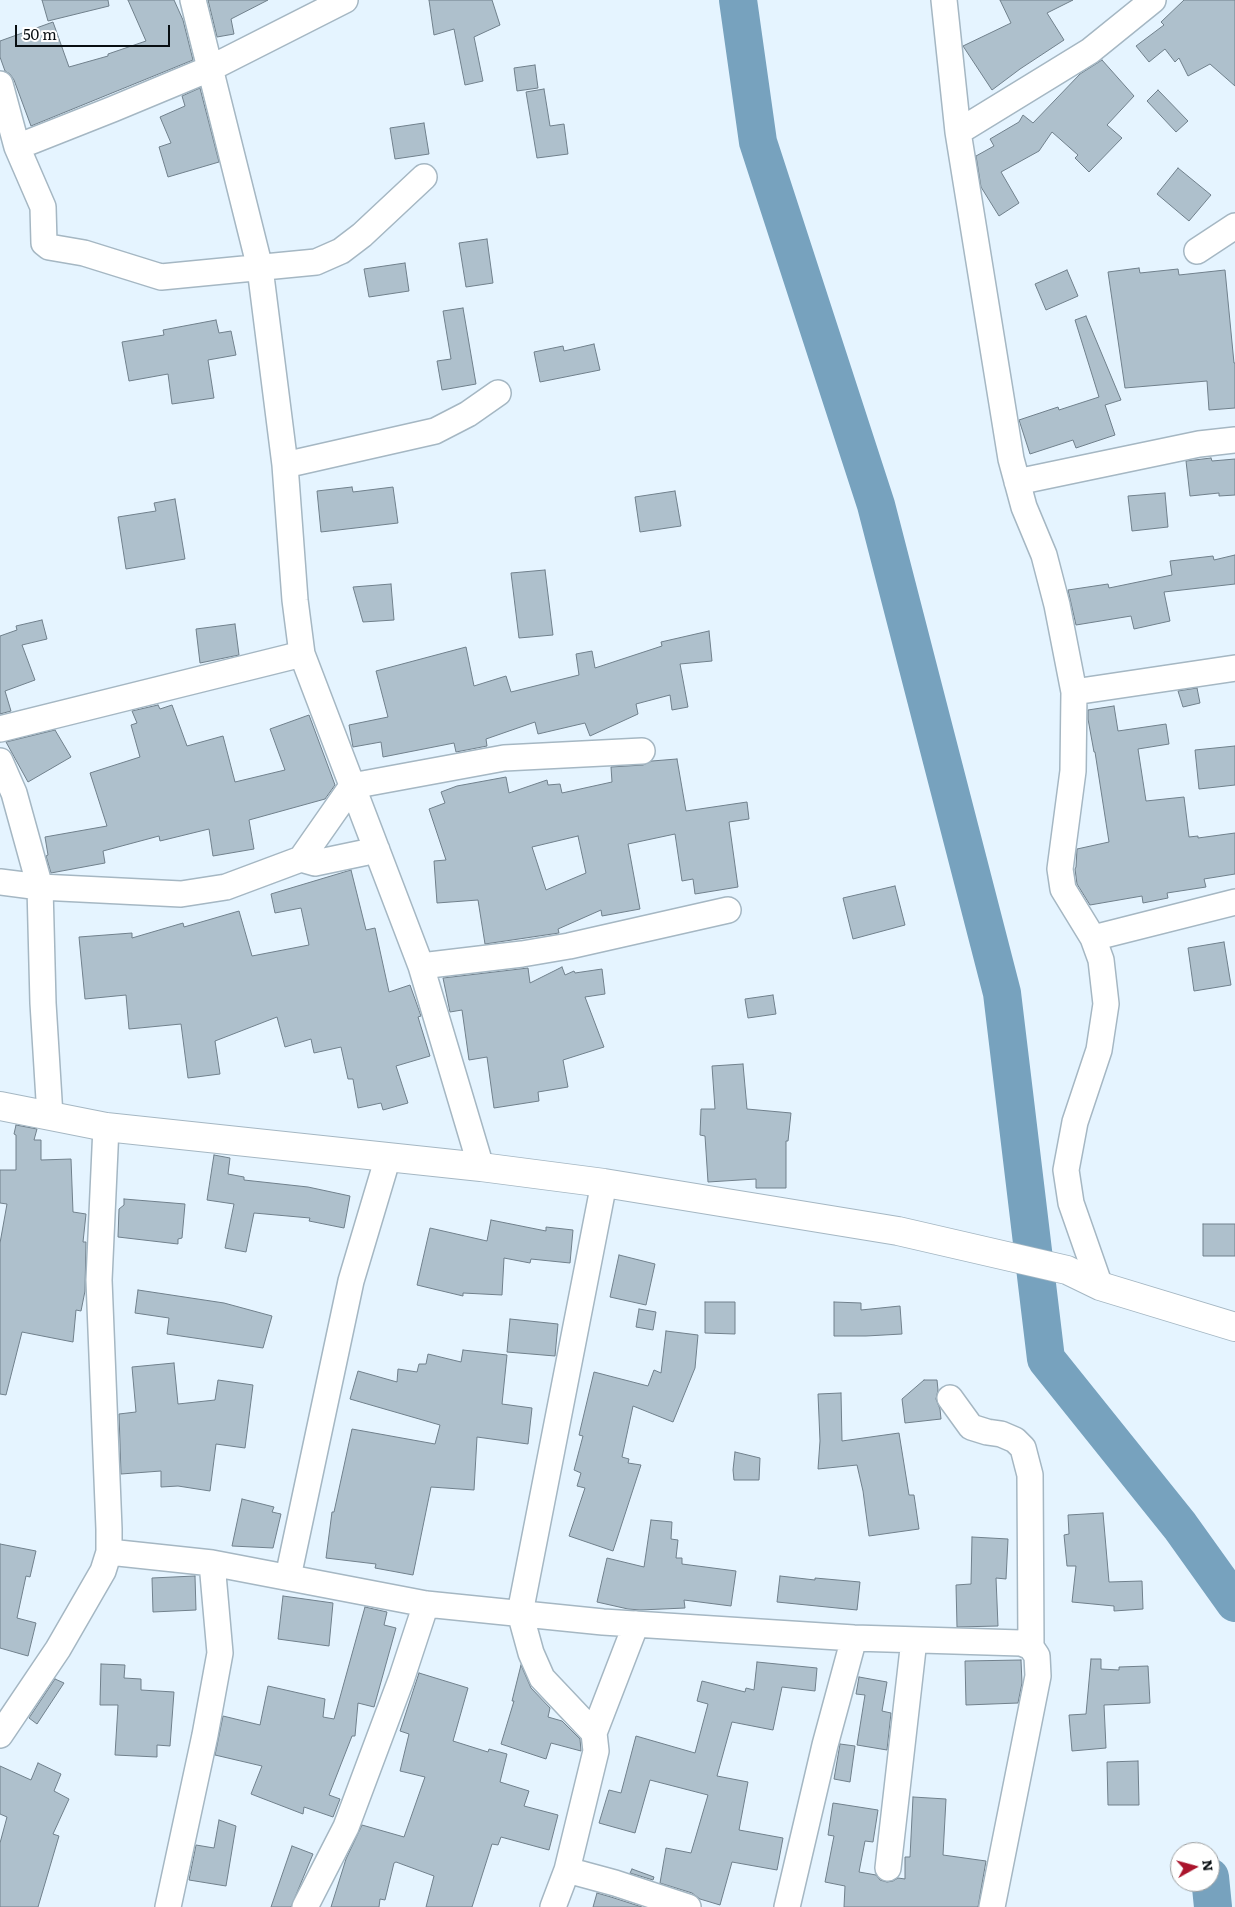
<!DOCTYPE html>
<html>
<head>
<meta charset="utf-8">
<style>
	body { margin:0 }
	#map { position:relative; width:1235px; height:1907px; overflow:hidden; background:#e5f4ff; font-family:Literata,serif }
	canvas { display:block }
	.north { position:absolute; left:1170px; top:1842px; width:50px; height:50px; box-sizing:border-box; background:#fff; border:1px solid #9c9fa0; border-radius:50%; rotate:83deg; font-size:14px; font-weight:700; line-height:20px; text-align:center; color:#080e12 }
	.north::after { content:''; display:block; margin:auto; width:18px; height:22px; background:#aa142c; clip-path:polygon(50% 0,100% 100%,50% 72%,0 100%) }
	.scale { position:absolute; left:15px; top:25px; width:155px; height:22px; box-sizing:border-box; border:2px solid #080e12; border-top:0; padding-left:6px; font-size:15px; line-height:18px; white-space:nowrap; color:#080e12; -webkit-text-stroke:4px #fff; paint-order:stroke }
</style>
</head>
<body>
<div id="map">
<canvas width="1235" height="1907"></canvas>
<div class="north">N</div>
<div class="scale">50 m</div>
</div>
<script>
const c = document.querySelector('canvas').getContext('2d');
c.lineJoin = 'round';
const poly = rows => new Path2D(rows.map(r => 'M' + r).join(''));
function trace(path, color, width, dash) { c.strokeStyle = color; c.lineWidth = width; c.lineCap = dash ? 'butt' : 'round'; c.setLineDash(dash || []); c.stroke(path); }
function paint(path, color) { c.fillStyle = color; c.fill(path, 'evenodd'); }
trace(poly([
	[738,0,758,142,876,505,1002,993,1046,1359,1180,1526,1235,1603],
	[1210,1877,1213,1907]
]), '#77a2be', 38);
const building = poly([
	[42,0,108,0,109,6,48,21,42,0],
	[128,0,174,0,183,20,193,60,31,126,14,80,10,74,5,71,0,57,0,41,53,22,69,67,108,56,108,54,146,41,128,0],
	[208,0,268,0,231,19,234,34,217,37,208,0],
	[429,0,492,0,500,25,474,37,483,81,465,85,454,29,434,35,429,0],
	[1000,0,1073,0,1047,13,1064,40,1020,69,992,90,963,46,1011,23,1000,0],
	[1184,0,1235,0,1235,86,1210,64,1188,76,1179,58,1175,62,1165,49,1149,62,1136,46,1164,25,1161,22,1184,0],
	[1102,60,1134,96,1107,125,1122,138,1089,172,1075,158,1078,155,1052,132,1039,151,1001,172,1019,203,999,216,981,187,976,156,994,146,990,139,1019,122,1023,115,1033,123,1080,74,1102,60],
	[535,65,538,88,517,91,514,68,535,65],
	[200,88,219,162,168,177,159,147,171,143,160,117,185,106,182,96,200,88],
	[544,89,550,126,564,124,568,154,537,158,526,92,544,89],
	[1158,90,1188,121,1176,132,1147,101,1158,90],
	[424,123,429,154,395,159,390,128,424,123],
	[1178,168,1211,195,1189,221,1157,194,1178,168],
	[487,239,493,283,466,287,459,243,487,239],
	[405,263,409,291,369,297,364,269,405,263],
	[1139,268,1140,273,1178,269,1179,275,1225,270,1234,363,1235,363,1235,408,1209,410,1207,381,1125,388,1108,272,1139,268],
	[1067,270,1078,296,1046,310,1035,284,1067,270],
	[463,308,476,384,442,390,437,361,451,359,443,311,463,308],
	[1086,316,1121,400,1105,405,1115,435,1076,448,1073,440,1030,454,1019,420,1058,407,1059,410,1099,397,1075,320,1086,316],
	[216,320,219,333,231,331,236,355,208,360,214,398,172,404,168,374,129,381,122,342,164,335,163,330,216,320],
	[594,344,600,370,540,382,534,352,563,346,564,351,594,344],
	[1211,458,1212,461,1235,459,1235,495,1219,496,1219,493,1190,496,1186,461,1211,458],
	[352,487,353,492,393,487,398,523,321,532,317,491,352,487],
	[675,491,681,526,640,532,635,497,675,491],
	[1165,493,1168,527,1132,531,1128,496,1165,493],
	[175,499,185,559,126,569,118,517,156,511,154,503,175,499],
	[1235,555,1235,584,1164,592,1170,621,1134,629,1131,616,1076,625,1068,590,1108,584,1109,588,1172,575,1170,561,1213,556,1214,560,1235,555],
	[545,570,553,635,519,638,511,573,545,570],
	[391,584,394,620,363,622,353,587,391,584],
	[42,620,47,639,22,645,35,680,5,691,11,711,0,714,0,636,17,630,16,626,42,620],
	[235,624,239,655,200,663,196,629,235,624],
	[709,631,712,661,680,664,688,707,672,710,670,695,636,704,638,714,590,736,585,723,538,734,535,722,486,739,487,746,456,752,454,743,383,757,381,742,353,747,349,725,388,717,376,671,466,647,474,686,506,676,511,692,579,675,576,654,592,651,595,668,662,646,661,642,709,631],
	[1197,688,1200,703,1183,707,1178,691,1197,688],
	[158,705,160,709,172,705,187,746,223,736,235,782,285,770,270,729,309,715,335,785,325,799,249,820,254,849,213,856,209,829,160,841,159,836,103,851,105,863,51,873,46,856,48,855,45,837,107,826,90,773,140,757,131,725,137,723,132,711,158,705],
	[1114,706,1118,731,1166,724,1169,744,1138,749,1146,801,1184,797,1189,837,1198,836,1198,838,1235,833,1235,874,1204,879,1206,887,1167,893,1168,898,1143,903,1142,896,1090,905,1077,884,1075,869,1076,867,1077,849,1109,842,1095,752,1094,752,1088,719,1088,710,1114,706],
	[55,730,71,757,28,782,6,742,55,730],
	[1235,746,1235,785,1199,789,1195,750,1235,746],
	[677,759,686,811,747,802,749,819,729,822,738,887,695,894,693,879,682,881,675,834,628,844,640,909,602,916,601,910,558,929,559,933,485,944,478,900,437,903,434,861,446,860,429,809,445,803,441,792,457,786,506,777,509,793,547,780,548,785,560,784,562,793,612,782,611,767,643,765,652,761,677,759],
	[578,836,586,873,546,890,532,847,578,836],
	[351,870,366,930,375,928,389,992,410,985,421,1016,418,1017,430,1056,396,1066,408,1103,383,1110,381,1103,358,1108,353,1079,348,1079,341,1047,314,1053,311,1039,285,1047,277,1017,215,1041,220,1074,188,1078,181,1024,129,1029,126,995,85,999,79,937,132,933,132,938,183,923,184,927,239,911,252,956,309,945,301,908,275,913,271,894,351,870],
	[895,886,905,925,853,939,843,898,895,886],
	[1224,942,1231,985,1194,991,1188,948,1224,942],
	[562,967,565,975,574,971,575,973,602,969,605,994,585,997,604,1047,563,1060,568,1087,538,1092,539,1101,494,1108,487,1057,469,1060,462,1010,450,1012,443,978,528,968,530,983,562,967],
	[773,995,776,1014,748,1018,745,999,773,995],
	[743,1064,747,1109,791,1113,788,1141,786,1141,786,1188,756,1188,756,1179,708,1182,705,1136,700,1135,701,1109,715,1109,712,1066,743,1064],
	[16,1125,37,1129,34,1140,41,1140,41,1160,71,1159,73,1212,86,1214,83,1242,86,1242,85,1291,81,1311,76,1310,73,1342,22,1332,6,1395,0,1394,0,1243,7,1204,0,1203,0,1170,16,1170,16,1135,14,1134,16,1125],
	[214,1155,230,1158,228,1174,244,1177,244,1180,308,1187,350,1196,344,1228,309,1221,310,1218,254,1213,246,1252,225,1248,234,1204,207,1200,214,1155],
	[124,1199,185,1204,182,1238,178,1239,178,1244,118,1237,119,1209,124,1205,124,1199],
	[491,1220,546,1231,546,1227,573,1230,570,1263,531,1259,530,1263,504,1258,502,1295,463,1293,463,1296,417,1285,430,1228,487,1241,491,1220],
	[1203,1224,1235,1224,1235,1256,1203,1256,1203,1224],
	[619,1255,655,1264,646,1305,610,1297,619,1255],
	[138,1290,224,1303,272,1316,263,1348,167,1334,169,1318,135,1313,138,1290],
	[705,1302,735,1302,735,1334,705,1333,705,1302],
	[834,1302,861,1303,861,1310,900,1306,902,1334,866,1336,834,1336,834,1302],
	[639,1309,656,1312,653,1330,636,1327,639,1309],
	[510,1319,558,1324,555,1356,507,1352,510,1319],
	[666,1331,698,1335,695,1368,673,1422,633,1406,622,1457,629,1459,628,1463,641,1465,613,1551,569,1536,585,1488,577,1486,581,1473,574,1470,583,1436,579,1435,594,1372,648,1386,654,1370,661,1373,666,1331],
	[463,1350,507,1355,502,1404,532,1408,528,1444,477,1437,474,1490,431,1487,413,1575,375,1568,376,1564,326,1558,332,1512,334,1512,352,1429,435,1444,440,1425,350,1399,358,1371,397,1382,398,1369,417,1372,419,1364,426,1364,428,1354,461,1362,463,1350],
	[174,1363,178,1404,215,1400,218,1380,253,1385,245,1448,216,1444,210,1491,178,1486,161,1487,161,1471,121,1474,119,1414,136,1412,132,1367,174,1363],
	[924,1380,937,1380,938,1390,936,1399,940,1409,941,1419,905,1423,902,1399,924,1380],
	[841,1393,842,1441,899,1433,909,1495,914,1495,919,1529,869,1536,863,1491,857,1465,818,1469,820,1441,818,1394,841,1393],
	[735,1452,760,1458,759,1480,734,1480,733,1470,735,1452],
	[242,1499,274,1507,272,1512,281,1514,273,1548,232,1546,242,1499],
	[1103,1513,1109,1582,1142,1581,1143,1609,1114,1611,1114,1606,1072,1602,1076,1566,1067,1566,1064,1535,1069,1534,1068,1515,1103,1513],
	[651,1520,672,1522,671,1539,678,1540,676,1558,682,1558,682,1564,736,1571,731,1606,684,1600,685,1608,640,1610,628,1609,597,1602,607,1558,644,1567,651,1520],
	[972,1537,1008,1539,1006,1579,996,1578,998,1626,957,1627,956,1585,971,1584,972,1537],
	[0,1544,36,1551,30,1577,26,1576,17,1618,36,1623,28,1656,0,1648,0,1544],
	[195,1576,196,1610,153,1612,152,1578,195,1576],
	[780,1576,815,1580,815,1578,860,1582,857,1610,777,1602,780,1576],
	[283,1596,333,1603,329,1646,278,1639,283,1596],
	[365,1607,387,1612,384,1625,396,1628,374,1707,358,1703,355,1736,352,1736,329,1795,340,1799,333,1817,304,1807,303,1814,251,1794,262,1766,215,1755,223,1716,260,1725,268,1686,325,1699,323,1717,334,1719,365,1607],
	[1091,1659,1101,1659,1101,1669,1119,1670,1119,1667,1148,1666,1150,1703,1104,1705,1106,1748,1072,1751,1069,1715,1086,1714,1091,1659],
	[1021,1660,1022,1683,1018,1703,966,1705,965,1661,1021,1660],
	[757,1662,817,1668,815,1691,782,1687,773,1730,732,1722,717,1776,748,1782,739,1830,783,1838,777,1870,732,1862,720,1905,700,1899,692,1893,660,1883,666,1848,691,1853,708,1795,650,1780,635,1833,599,1823,609,1790,621,1793,636,1736,695,1753,708,1704,697,1701,702,1681,745,1692,746,1688,754,1690,757,1662],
	[101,1664,125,1665,124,1678,141,1679,141,1690,174,1692,170,1746,157,1745,157,1757,115,1755,118,1705,100,1705,101,1664],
	[521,1665,531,1688,550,1708,548,1717,562,1721,580,1739,581,1751,551,1743,546,1759,501,1744,514,1701,512,1701,521,1665],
	[419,1673,468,1688,453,1741,488,1752,489,1749,507,1754,500,1782,529,1791,524,1806,558,1815,549,1850,501,1837,498,1845,492,1844,472,1907,426,1907,434,1876,396,1862,394,1863,385,1900,380,1899,379,1907,331,1907,346,1859,362,1825,404,1837,425,1777,400,1771,409,1734,400,1731,419,1673],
	[859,1677,887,1682,882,1711,891,1713,887,1750,857,1745,865,1695,856,1694,859,1677],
	[55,1679,64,1683,37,1724,29,1718,55,1679],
	[840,1744,855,1746,850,1782,834,1779,840,1744],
	[1138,1761,1139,1805,1108,1805,1107,1762,1138,1761],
	[38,1763,61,1774,54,1791,69,1799,53,1834,59,1836,38,1907,0,1907,0,1843,7,1817,0,1814,0,1766,31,1780,38,1763],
	[913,1797,946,1799,943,1855,986,1861,978,1907,844,1907,845,1886,825,1882,834,1836,828,1835,833,1803,878,1810,873,1842,865,1841,859,1872,876,1875,880,1880,887,1882,893,1881,898,1878,905,1879,905,1857,910,1857,913,1797],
	[219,1820,236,1826,226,1886,189,1880,196,1845,214,1848,219,1820],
	[292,1846,313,1854,291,1907,271,1907,292,1846],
	[632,1869,654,1877,653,1880,630,1873,632,1869],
	[597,1893,611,1897,642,1907,593,1907,597,1893]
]);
paint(building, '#aec0cc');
trace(building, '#70808c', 1);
const minor = poly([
	[193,0,260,268,285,465,295,600,302,654,421,966,481,1167],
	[944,0,958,132,1011,459,1024,507,1044,555,1057,605,1074,692,1073,771,1060,869,1063,889,1093,938,1101,960,1106,1004,1099,1050,1075,1122,1066,1170,1071,1203,1100,1286],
	[0,84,17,147,113,109,209,69,345,0],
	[958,132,1090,51,1153,0],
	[17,147,43,207,44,243,49,247,84,253,161,277,316,262,341,251,362,235,424,177],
	[1197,251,1235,226],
	[285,465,435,431,468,414,498,393],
	[1017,482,1199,444,1235,440],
	[1074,692,1235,668],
	[0,729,302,654],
	[0,761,14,793,40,887,43,1003,50,1116],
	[301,859,315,863,377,850],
	[0,882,40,887,181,894,226,887,301,859,352,786,504,758,642,751],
	[1093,938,1235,902],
	[421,966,522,954,569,946,728,910],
	[950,1398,971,1427,987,1432,1001,1434,1015,1440,1023,1448,1030,1475,1031,1647],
	[109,1552,212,1563,426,1604,603,1622,854,1638,1021,1643,1031,1647,1037,1656,1038,1676,992,1907],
	[288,1577,351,1281,388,1157],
	[594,1733,636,1624],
	[0,1735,58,1649,103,1571,109,1552,109,1529,99,1280,106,1127],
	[888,1868,914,1640],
	[567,1870,615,1883,688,1907],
	[168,1907,205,1735,220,1653,212,1563],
	[305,1907,346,1827,401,1680,426,1604],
	[553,1907,567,1870,596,1751,594,1733,542,1678,531,1653,520,1613,604,1183],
	[787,1907,825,1745,854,1638]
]);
const tertiary = poly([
	[0,1106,106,1127,481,1167,604,1183,898,1231,1067,1270,1100,1286,1235,1327]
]);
trace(minor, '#a5b7c3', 28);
trace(tertiary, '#a5b7c3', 30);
trace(minor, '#fff', 25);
trace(tertiary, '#fff', 28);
</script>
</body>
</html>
